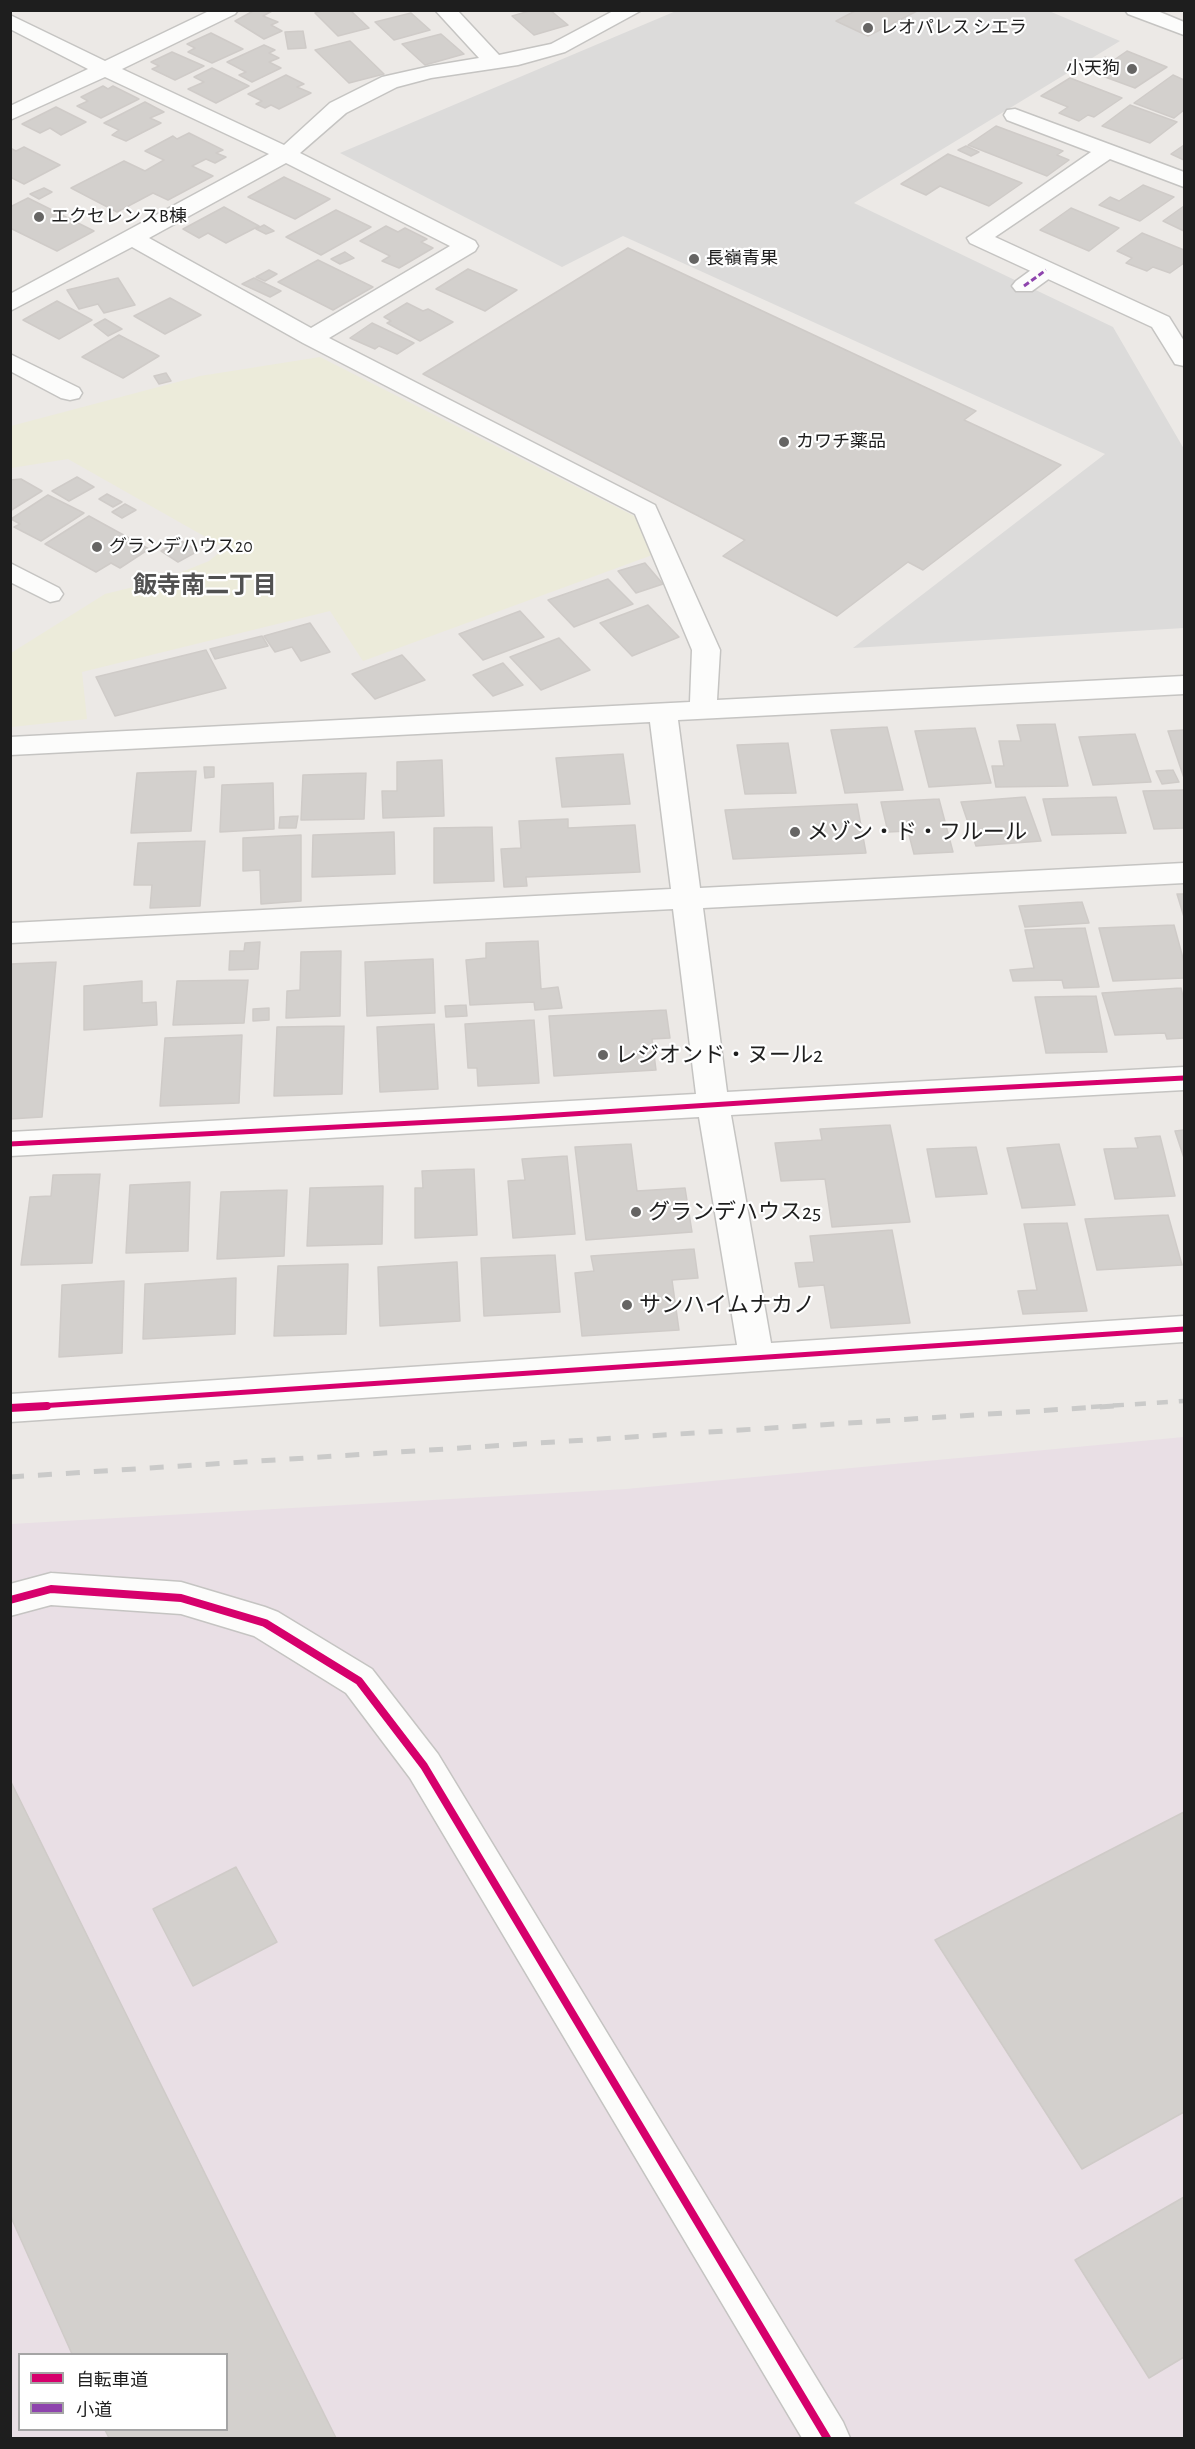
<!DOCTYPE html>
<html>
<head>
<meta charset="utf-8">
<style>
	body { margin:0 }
	#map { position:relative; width:1195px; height:2449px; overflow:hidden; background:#ece9e6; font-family:"Alegreya Sans","Noto Sans JP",sans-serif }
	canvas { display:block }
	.frame { position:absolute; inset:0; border:12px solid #1e1e1e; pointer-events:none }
	.legend { position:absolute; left:18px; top:2353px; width:210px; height:78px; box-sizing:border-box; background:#fff; border:2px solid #a5a5a5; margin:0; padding:8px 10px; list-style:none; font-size:18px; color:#1e1e1e }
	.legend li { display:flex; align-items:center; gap:12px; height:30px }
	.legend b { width:30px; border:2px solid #a5a5a5 }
</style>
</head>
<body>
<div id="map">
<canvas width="1195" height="2449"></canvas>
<div class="frame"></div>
<ul class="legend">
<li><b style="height:8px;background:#d6006c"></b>自転車道</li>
<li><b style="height:8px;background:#8e44ad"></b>小道</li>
</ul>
</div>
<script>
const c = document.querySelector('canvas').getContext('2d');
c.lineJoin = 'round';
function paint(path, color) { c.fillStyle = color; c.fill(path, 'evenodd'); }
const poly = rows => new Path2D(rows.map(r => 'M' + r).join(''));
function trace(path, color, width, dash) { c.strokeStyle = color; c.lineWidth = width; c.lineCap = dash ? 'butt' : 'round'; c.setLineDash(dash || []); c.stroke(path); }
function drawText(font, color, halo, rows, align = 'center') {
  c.font = font + ' "Alegreya Sans","Noto Sans JP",sans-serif'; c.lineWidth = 4.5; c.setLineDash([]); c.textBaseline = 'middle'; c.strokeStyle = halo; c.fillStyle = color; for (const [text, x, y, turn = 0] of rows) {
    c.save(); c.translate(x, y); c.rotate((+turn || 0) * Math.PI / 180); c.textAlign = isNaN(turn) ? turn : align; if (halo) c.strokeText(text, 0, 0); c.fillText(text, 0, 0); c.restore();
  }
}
paint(poly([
	[1184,1437,1184,2438,11,2438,11,1524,626,1489],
	[20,2354,226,2354,226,2430,20,2430]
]), '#e9dfe5');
paint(poly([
	[320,357,642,520,655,554,363,661,330,611,82,672,87,719,11,727,11,653,105,594,162,580,209,561,225,548,68,459,11,468,11,426,200,376]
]), '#ecebda');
paint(poly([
	[676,11,1049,11,1120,41,854,203,1113,327,1184,449,1184,628,853,648,1105,454,623,236,562,267,340,153]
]), '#dcdbda');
const building = poly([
	[255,10,272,11,263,16,278,22,271,25,282,31,264,39,235,21,255,10],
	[325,10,350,10,369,28,338,36,315,13,325,10],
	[533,10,550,10,568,25,534,35,512,16,533,10],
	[857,10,919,10,868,36,836,21,857,10],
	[411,13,430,30,394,40,375,22,411,13],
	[303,31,306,48,288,49,285,32,303,31],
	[211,33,243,49,212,63,188,52,195,48,187,44,211,33],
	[441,34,464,54,425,65,402,44,441,34],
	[350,41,384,74,349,83,315,50,350,41],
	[264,45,275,50,269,53,279,58,269,62,281,68,252,82,239,75,246,72,227,62,264,45],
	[1127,51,1167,67,1135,88,1086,70,1105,57,1114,60,1127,51],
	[172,52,204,66,175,80,152,69,159,66,151,62,172,52],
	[212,68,249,86,216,103,188,89,204,82,194,77,212,68],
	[286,75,304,84,297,87,311,93,279,109,271,105,265,108,256,104,262,101,248,94,286,75],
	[1173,75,1184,80,1184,110,1174,118,1134,103,1173,75],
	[1070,78,1122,98,1094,117,1088,115,1079,121,1059,113,1068,107,1041,96,1070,78],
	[103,86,108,89,113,86,139,99,101,118,77,106,88,101,81,97,103,86],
	[145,102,164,112,150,118,161,123,126,141,112,135,119,130,104,123,145,102],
	[1130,105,1177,122,1150,143,1102,126,1130,105],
	[56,107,86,122,61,135,50,128,40,133,22,124,56,107],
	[996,126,1063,151,1057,155,1069,160,1047,176,968,145,996,126],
	[189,133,223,150,216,153,226,157,215,163,206,159,192,166,213,176,168,200,153,193,117,212,71,188,124,161,145,171,164,160,145,151,173,136,177,139,189,133],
	[1184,145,1184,160,1171,154,1184,145],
	[966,146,979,152,971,156,958,150,966,146],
	[24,147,60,165,24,184,10,177,10,148,16,151,24,147],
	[948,154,1022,183,989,206,940,186,926,195,901,184,948,154],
	[284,177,330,199,295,219,248,197,284,177],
	[1143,185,1174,197,1140,221,1099,205,1110,197,1119,201,1143,185],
	[44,188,52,192,39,199,30,194,44,188],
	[28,198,94,231,57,251,10,228,10,207,28,198],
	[1184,206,1184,231,1163,221,1184,206],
	[224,207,259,226,226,243,208,233,199,238,183,229,224,207],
	[1071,208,1119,228,1089,251,1040,230,1071,208],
	[336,210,371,227,321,255,286,237,336,210],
	[264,225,274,231,266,234,256,229,264,225],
	[386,226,398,232,405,228,427,239,421,242,433,248,399,268,382,261,390,256,360,241,386,226],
	[1142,233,1184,250,1184,263,1170,273,1153,267,1147,271,1126,263,1132,258,1117,251,1142,233],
	[628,248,976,411,964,420,1061,465,923,570,908,562,837,616,723,556,745,540,423,374,628,248],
	[345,252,354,258,340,264,331,259,345,252],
	[318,260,373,287,333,310,278,282,318,260],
	[468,269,517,290,485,311,436,289,468,269],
	[269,270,277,274,265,281,256,277,269,270],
	[118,278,135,305,104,313,98,304,79,309,67,290,118,278],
	[254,278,281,291,270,297,242,284,254,278],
	[170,298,201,315,165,334,134,316,170,298],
	[57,301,92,320,59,339,23,320,57,301],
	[407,303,423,311,428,309,453,322,420,341,387,323,391,321,384,317,407,303],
	[105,319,122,329,108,336,94,325,105,319],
	[372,323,414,343,397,354,379,346,375,349,350,338,372,323],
	[119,335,159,356,123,378,82,357,119,335],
	[166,373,171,381,159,384,154,376,166,373],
	[77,477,94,487,69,501,52,491,77,477],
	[21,479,42,491,10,511,10,480,21,479],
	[107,494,122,502,113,507,99,499,107,494],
	[48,495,84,513,41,541,14,527,20,524,11,519,48,495],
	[125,504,136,510,122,518,112,512,125,504],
	[89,516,149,549,120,568,111,563,96,572,45,544,89,516],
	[180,540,198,551,178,562,161,551,180,540],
	[645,563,663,584,636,593,618,571,645,563],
	[608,579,633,604,574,627,548,600,608,579],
	[648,605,679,637,632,656,600,623,648,605],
	[520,611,544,637,483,660,459,634,520,611],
	[310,623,330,652,301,661,292,647,275,652,264,636,310,623],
	[262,636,268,646,215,659,210,649,262,636],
	[559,638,590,670,541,690,510,657,559,638],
	[206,650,226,688,115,716,96,677,206,650],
	[402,655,425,680,375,699,352,674,402,655],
	[503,663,523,685,493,696,473,675,503,663],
	[1055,724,1068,786,996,787,992,766,1004,766,999,741,1021,741,1017,725,1055,724],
	[887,727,903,790,845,793,831,730,887,727],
	[975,728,991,783,929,787,915,731,975,728],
	[1184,730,1184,778,1168,731,1184,730],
	[1135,734,1151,782,1093,785,1079,737,1135,734],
	[788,743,796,793,745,794,737,745,788,743],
	[623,754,630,804,562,807,556,758,623,754],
	[442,760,444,816,383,818,382,791,397,791,397,762,442,760],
	[204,767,214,767,214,777,205,778,204,767],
	[1173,770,1179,782,1162,784,1156,771,1173,770],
	[196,771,191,831,131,833,137,773,196,771],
	[366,773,364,819,301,820,303,775,366,773],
	[273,783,274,829,220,832,222,785,273,783],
	[1184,790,1184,828,1154,829,1143,791,1184,790],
	[1025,797,1041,841,976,846,961,802,1025,797],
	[1116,797,1126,833,1052,835,1043,799,1116,797],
	[939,799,953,852,914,854,908,831,888,832,881,802,939,799],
	[857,804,866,853,733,859,725,810,857,804],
	[298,816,296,828,279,828,280,817,298,816],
	[568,819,568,828,635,825,640,872,526,877,527,886,504,887,501,849,521,848,519,821,568,819],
	[492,827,494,881,434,883,434,828,492,827],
	[394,832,395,874,312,877,313,835,394,832],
	[301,835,301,901,261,904,260,870,243,871,243,838,301,835],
	[205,841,200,906,150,908,152,885,134,885,138,843,205,841],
	[1177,894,1184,894,1184,917,1177,894],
	[1082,902,1089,923,1025,927,1019,906,1082,902],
	[1174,925,1184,962,1184,978,1113,981,1099,928,1174,925],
	[1085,928,1099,987,1064,988,1062,980,1013,981,1010,970,1034,968,1025,930,1085,928],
	[538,941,541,989,558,987,562,1008,535,1010,534,1002,470,1005,466,960,486,958,486,943,538,941],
	[260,942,258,969,229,970,230,951,244,951,245,943,260,942],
	[341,951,340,1016,286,1018,287,991,300,990,301,952,341,951],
	[433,959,435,1013,367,1016,365,962,433,959],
	[56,962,42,1117,10,1119,10,964,56,962],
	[248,980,244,1023,173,1025,177,981,248,980],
	[142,981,142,1003,156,1002,157,1025,84,1030,84,986,142,981],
	[1181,988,1184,1001,1184,1038,1167,1039,1165,1033,1115,1035,1102,993,1181,988],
	[1096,996,1107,1052,1046,1053,1035,997,1096,996],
	[466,1005,467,1016,446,1017,445,1006,466,1005],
	[269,1008,269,1020,253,1021,253,1009,269,1008],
	[666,1010,670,1038,652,1039,656,1070,554,1076,549,1016,666,1010],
	[534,1020,539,1083,478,1086,477,1068,468,1068,465,1024,534,1020],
	[434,1024,438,1089,380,1092,377,1027,434,1024],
	[344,1026,342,1094,274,1096,277,1027,344,1026],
	[242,1035,239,1103,160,1106,165,1038,242,1035],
	[890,1125,910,1222,832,1227,825,1179,781,1181,775,1143,822,1140,820,1129,890,1125],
	[1184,1130,1184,1158,1175,1131,1184,1130],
	[1160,1136,1175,1196,1115,1199,1104,1149,1138,1148,1135,1138,1160,1136],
	[631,1144,637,1191,685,1188,692,1232,586,1240,575,1147,631,1144],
	[1059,1144,1075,1205,1022,1208,1007,1148,1059,1144],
	[976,1147,987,1194,936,1197,927,1149,976,1147],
	[567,1156,575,1234,513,1238,508,1181,525,1180,522,1159,567,1156],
	[474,1169,477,1235,415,1238,415,1188,423,1188,422,1171,474,1169],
	[100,1174,92,1263,21,1265,30,1197,51,1196,53,1175,100,1174],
	[190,1182,188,1251,126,1253,130,1185,190,1182],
	[383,1186,382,1244,307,1246,310,1188,383,1186],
	[287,1190,284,1256,217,1259,221,1192,287,1190],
	[1168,1215,1182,1265,1097,1270,1085,1219,1168,1215],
	[1067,1223,1087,1311,1023,1314,1018,1291,1037,1290,1024,1224,1067,1223],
	[892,1230,910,1323,831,1328,824,1285,799,1287,795,1263,814,1262,810,1236,892,1230],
	[694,1249,698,1278,672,1280,679,1330,582,1336,575,1273,594,1271,591,1256,694,1249],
	[555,1255,560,1312,484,1316,481,1258,555,1255],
	[457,1262,460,1321,380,1326,378,1267,457,1262],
	[348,1264,346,1334,274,1336,278,1266,348,1264],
	[236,1278,235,1334,143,1339,145,1284,236,1278],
	[124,1281,122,1353,59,1357,62,1285,124,1281],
	[10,1780,336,2438,109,2438,105,2430,226,2430,226,2354,72,2354,10,2215,10,1780],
	[1184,1812,1184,2112,1082,2169,935,1940,1184,1812],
	[236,1867,277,1942,193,1986,153,1909,236,1867],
	[1184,2197,1184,2357,1149,2378,1075,2260,1184,2197]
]);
paint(building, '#d3d0cd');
trace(building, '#cfcbc8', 1.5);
const pedestrian = poly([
	[1046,263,1054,265,1058,270,1054,275,1032,291,1016,291,1012,286,1016,281,1038,265,1046,263]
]);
const minor = poly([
	[211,10,238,10,235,14,122,69,284,145,330,103,382,77,431,66,479,58,435,10,457,10,499,55,551,44,615,10,642,10,565,52,518,65,431,78,397,87,346,113,300,153,475,241,478,246,475,251,329,338,655,505,720,650,717,700,1184,676,1184,694,678,720,700,888,1184,863,1184,883,703,908,727,1092,1184,1067,1184,1090,731,1115,771,1343,1184,1316,1184,1342,10,1422,10,1394,737,1345,699,1117,10,1156,10,1132,696,1094,673,909,10,943,10,923,671,889,650,722,10,755,10,737,690,702,692,650,635,514,303,343,132,247,10,311,10,294,269,154,105,77,10,120,10,106,88,69,10,29,10,15,105,61,211,10],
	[286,163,450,246,311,328,149,238,286,163],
	[1015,109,1184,172,1184,187,1110,159,995,237,1169,317,1184,341,1184,366,1175,364,1152,327,970,243,967,238,1091,152,1007,120,1004,115,1007,110,1015,109],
	[10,354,79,388,82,393,79,398,70,400,61,398,10,371,10,354],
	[10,563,59,588,63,594,59,600,50,602,10,582,10,563]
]);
const tertiary = poly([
	[1125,10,1155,10,1184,22,1184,35,1128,14,1125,10],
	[51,1573,181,1582,265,1607,278,1612,372,1669,438,1754,843,2422,850,2438,802,2438,410,1778,346,1693,254,1636,181,1614,51,1605,10,1616,10,1584,51,1573]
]);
trace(pedestrian, '#c5c4c2', 3);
trace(minor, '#c5c4c2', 3);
trace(tertiary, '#c5c4c2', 3);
paint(pedestrian, '#fcfcfb');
paint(minor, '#fcfcfb');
paint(tertiary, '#fcfcfb');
trace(poly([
	[1091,1407,1184,1401]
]), '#cacac9', 4.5, [11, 11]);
trace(poly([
	[10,1477,1114,1406]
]), '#cacac9', 5, [14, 14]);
trace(poly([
	[1024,286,1046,270]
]), '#8e44ad', 3, [6, 3]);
trace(poly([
	[10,1144,510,1118,895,1093,1184,1078],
	[25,1407,1184,1329]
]), '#d6006c', 5);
trace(poly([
	[10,1408,47,1406],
	[10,1600,51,1589,181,1598,265,1623,359,1681,424,1766,827,2438]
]), '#d6006c', 8);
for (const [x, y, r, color] of [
	[868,28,6,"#666564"],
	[1132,69,6,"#666564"],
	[39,217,6,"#666564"],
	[694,259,6,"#666564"],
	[784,442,6,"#666564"],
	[97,547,6,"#666564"],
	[795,832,6,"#666564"],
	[603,1055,6,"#666564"],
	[636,1212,6,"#666564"],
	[627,1305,6,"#666564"]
]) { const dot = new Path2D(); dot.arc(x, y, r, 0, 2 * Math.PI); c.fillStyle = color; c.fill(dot); trace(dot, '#fff', 2); }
drawText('18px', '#1e1e1e', '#fff', [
	["レオパレス シエラ",880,28],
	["小天狗",1120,69,"right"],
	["エクセレンスB棟",51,217],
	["長嶺青果",706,259],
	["カワチ薬品",796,442],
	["グランデハウス20",109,547]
], 'left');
drawText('22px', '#1e1e1e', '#fff', [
	["メゾン・ド・フルール",807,832],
	["レジオンド・ヌール2",615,1055],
	["グランデハウス25",648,1212],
	["サンハイムナカノ",639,1305]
], 'left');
drawText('bold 24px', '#515151', '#fff', [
	["飯寺南二丁目",205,586]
]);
</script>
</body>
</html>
